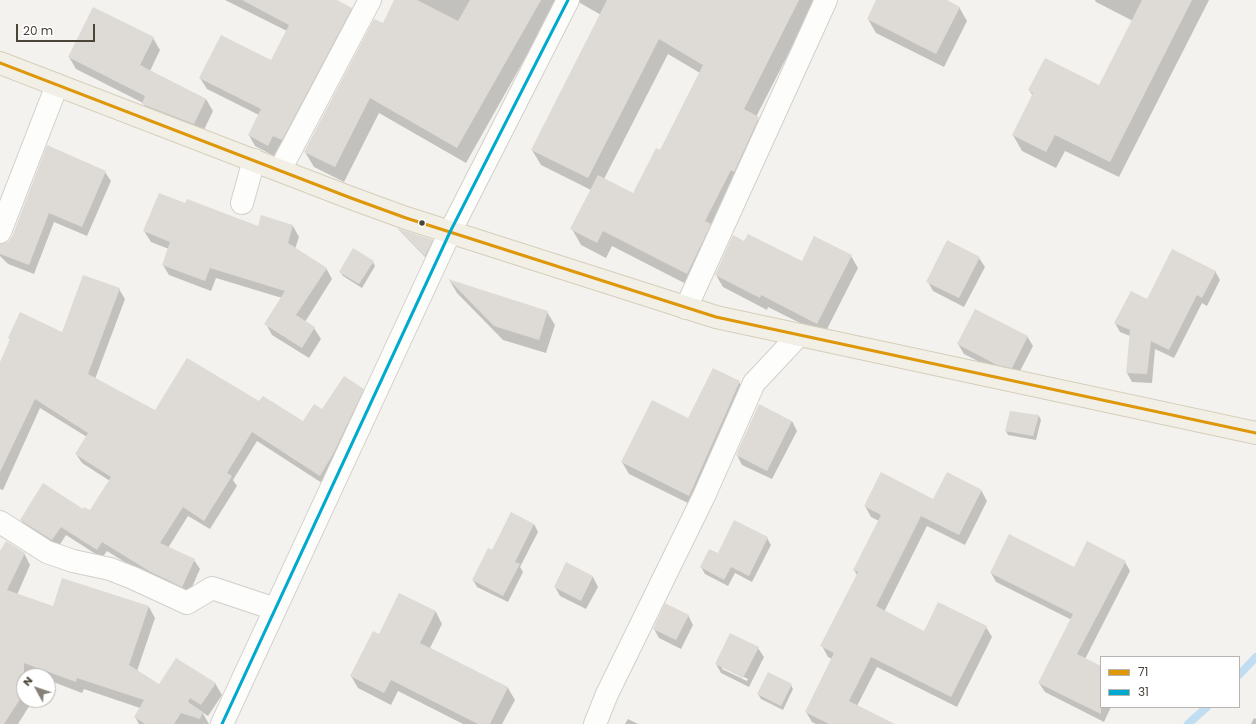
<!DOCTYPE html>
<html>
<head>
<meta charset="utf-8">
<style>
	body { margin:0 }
	#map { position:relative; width:1256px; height:724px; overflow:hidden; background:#f4f2ee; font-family:Poppins,sans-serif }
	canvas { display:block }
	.legend { position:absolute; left:1100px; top:656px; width:140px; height:52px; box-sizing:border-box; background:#fff; border:1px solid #b7b4b0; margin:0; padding:5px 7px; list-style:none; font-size:12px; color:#4b4439 }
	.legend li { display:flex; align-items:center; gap:8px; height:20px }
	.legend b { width:20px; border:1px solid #b7b4b0 }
	.north { position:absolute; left:16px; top:668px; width:40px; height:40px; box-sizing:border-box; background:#fff; border:1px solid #b7b4b0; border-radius:50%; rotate:310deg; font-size:11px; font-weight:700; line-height:16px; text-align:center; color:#4b4439 }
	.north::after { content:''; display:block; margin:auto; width:14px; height:18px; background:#868178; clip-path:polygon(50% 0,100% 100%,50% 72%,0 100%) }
	.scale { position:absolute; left:16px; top:24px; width:79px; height:18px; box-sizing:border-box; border:2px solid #4b4439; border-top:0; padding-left:5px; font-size:12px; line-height:14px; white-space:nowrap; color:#4b4439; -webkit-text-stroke:3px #fff; paint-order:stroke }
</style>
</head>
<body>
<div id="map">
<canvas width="1256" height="724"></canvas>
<ul class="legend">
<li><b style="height:5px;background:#dd9709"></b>71</li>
<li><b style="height:5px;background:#00a9ce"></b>31</li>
</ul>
<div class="north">N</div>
<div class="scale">20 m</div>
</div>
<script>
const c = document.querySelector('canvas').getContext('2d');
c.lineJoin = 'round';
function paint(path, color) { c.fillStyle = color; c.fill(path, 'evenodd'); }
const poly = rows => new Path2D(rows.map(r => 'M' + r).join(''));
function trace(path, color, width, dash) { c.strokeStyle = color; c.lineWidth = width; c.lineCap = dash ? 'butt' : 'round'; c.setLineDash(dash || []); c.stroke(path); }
paint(poly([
	[225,0,334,0,351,8,357,19,288,150,279,146,274,156,255,146,249,135,259,115,207,89,200,78,271,61,287,31],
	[396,0,566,0,550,14,466,163,379,113,344,182,314,167,305,152,383,24],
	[575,0,816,0,756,117,767,133,696,289,612,246,606,258,581,245,572,229,591,190,541,165,532,150,601,15],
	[668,54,700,73,660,151,634,194,604,179],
	[877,0,945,0,959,7,967,21,944,67,876,33,868,19],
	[1095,0,1209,0,1119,177,1065,151,1056,168,1022,151,1013,135,1033,96,1029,90,1100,87,1133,21,1096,2],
	[153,38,160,50,150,71,206,99,213,111,201,136,150,116,143,103,76,69,69,57],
	[105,172,111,181,87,236,54,222,34,274,8,264,0,256,0,245,9,242,12,237],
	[186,204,259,227,293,226,299,237,295,249,326,268,332,279,305,322,314,328,321,339,309,358,272,335,266,324,282,298,216,278,211,291,169,275,163,265,169,249,151,242,144,231],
	[399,230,432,240,435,245,428,260],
	[745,242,802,263,851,256,858,268,824,335,768,307,767,310,723,287,716,275],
	[979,258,985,267,964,307,933,291,928,282],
	[373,262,375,266,362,288,343,276,340,272],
	[1215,271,1220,280,1207,306,1202,303,1174,358,1155,349,1152,383,1132,382,1127,373,1130,336,1120,332,1115,323,1147,301],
	[450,281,547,312,555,325,546,353,503,340,457,293],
	[119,289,125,299,95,379,155,411,260,403,303,422,363,389,368,399,325,485,257,441,233,480,237,486,210,529,188,516,168,548,194,560,200,569,188,596,155,581,107,551,102,558,66,535,57,549,26,529,21,520,83,510,90,512,110,481,82,463,76,454,87,437,40,408,3,490,0,489,0,365,11,340,9,338,62,333],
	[1027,336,1033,346,1017,377,1003,374,964,354,958,344],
	[739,382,746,394,696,507,629,474,622,462,688,419],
	[1039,416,1041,420,1036,440,1008,435,1006,431],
	[792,421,797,431,772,479,742,465,737,455],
	[981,490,987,501,965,545,927,526,884,612,924,632,986,627,992,637,957,707,877,667,857,706,893,724,816,724,812,722,806,712,832,659,828,657,822,646,857,575,854,570,879,521,871,517,865,506,934,500],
	[534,524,538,532,520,567,523,572,508,602,477,587,473,580,492,552],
	[767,538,771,545,752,582,735,573,728,586,705,574,701,567,718,554],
	[0,553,24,553,30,565,17,595,54,607,149,607,155,618,137,671,160,686,215,683,222,695,208,716,202,712,209,724,139,724,135,717,140,708,84,689,82,693,48,680,48,676,24,676,24,700,33,700,18,724,0,724],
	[1125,562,1130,571,1085,659,1101,667,1101,707,1111,707,1104,722,1045,692,1039,683,1072,620,996,582,991,573,1075,569],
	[566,564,593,577,598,587,586,609,560,596,555,587],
	[400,594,436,612,442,624,430,648,508,688,515,700,502,724,463,724,398,691,391,705,358,688,351,676,379,635],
	[688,615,693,625,681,649,659,638,654,629],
	[758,648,764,657,749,687,721,673,716,664],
	[722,666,748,679,747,681,722,669],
	[791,685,793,689,783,710,761,699,758,694],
	[1254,718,1256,719,1256,724,1251,724],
	[628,719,638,724,625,724]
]), '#0003');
trace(poly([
	[1239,675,1256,657],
	[1188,724,1207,707]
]), '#c0ddf1', 8);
paint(poly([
	[242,0,337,0,352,8,282,140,273,136,268,146,248,135,261,109,199,78,221,35,271,60,289,25],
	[394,0,417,0,458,21,470,0,541,0,457,148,370,98,335,167,304,152,374,19,383,23],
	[607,0,799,0,744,109,759,117,734,172,731,170,705,221,711,224,687,274,603,231,597,243,570,229,598,175,633,193,656,148,660,150,703,65,659,39,588,178,531,150],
	[876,0,947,0,960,7,936,54,867,19],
	[1142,0,1192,0,1110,162,1055,135,1046,152,1012,135,1033,93,1028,90,1045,58,1099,85],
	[93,7,154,37,140,65,206,99,194,124,142,104,145,96,68,57],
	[47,145,106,171,82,227,49,213,29,265,0,254,0,244,8,242,12,237],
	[159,193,185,203,187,199,258,226,261,215,293,225,288,243,327,268,296,315,315,327,302,348,264,324,285,291,210,268,205,281,162,265,170,242,143,231],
	[397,228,433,240,425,256],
	[748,234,802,261,814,236,852,255,817,324,761,295,760,298,715,275,733,235,744,241],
	[947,240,980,257,959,298,926,282],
	[353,248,374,261,359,284,339,272],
	[1172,249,1216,271,1202,298,1197,295,1169,350,1151,341,1147,374,1126,373,1130,330,1114,323,1131,291,1147,299],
	[83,275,120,288,88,374,155,410,187,358,259,401,263,396,303,421,314,404,322,409,344,376,364,389,333,454,320,476,252,432,227,473,232,476,204,521,183,507,160,543,195,559,182,587,149,571,102,542,97,550,61,527,52,540,20,520,43,483,83,509,84,507,90,510,111,477,75,454,88,433,35,399,0,472,0,362,10,339,8,338,20,312,62,332],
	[448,279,548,311,539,340,494,326],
	[975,309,1028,336,1012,368,997,365,957,344],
	[713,368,740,381,689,496,621,462,652,400,688,418],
	[759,404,792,421,767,471,736,455],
	[1010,411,1039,415,1033,436,1005,431],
	[881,472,933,499,947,472,982,490,959,535,921,516,876,606,924,631,938,602,987,626,951,697,871,657,849,701,895,724,829,724,805,712,834,653,820,646,858,572,853,570,881,515,864,506],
	[511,512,534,524,515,562,520,564,503,596,472,580,488,548,492,550],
	[734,520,768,537,749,576,731,567,724,580,700,567,709,549,718,553],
	[1009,534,1074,567,1087,541,1126,561,1077,654,1101,666,1101,714,1038,683,1073,614,990,573],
	[6,541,25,553,7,590,53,606,62,578,149,606,129,665,159,684,176,658,216,683,201,705,190,698,188,702,203,712,200,719,181,713,174,724,145,724,134,717,144,700,77,678,76,682,24,663,24,693,4,724,0,724,0,551],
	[566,562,593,576,581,601,554,587],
	[399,593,436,611,420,643,508,687,490,724,478,724,391,680,384,693,350,676,373,631,379,634],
	[665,603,689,615,676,640,653,629],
	[730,633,759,647,743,678,715,664],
	[768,672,792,684,781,706,757,694]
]), '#dedbd6');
const minor = poly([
	[280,170,370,0],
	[242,203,254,160],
	[0,232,57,85],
	[686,308,826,0],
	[0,522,47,552,73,561,110,569,133,578,187,603,212,588,275,609],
	[222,724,450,232,568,0],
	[595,724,607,694,704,496,754,383,799,335]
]);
const primary = poly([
	[0,63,351,198,406,218,716,317,1256,433]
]);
trace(minor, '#d2d0cb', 24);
trace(primary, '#d6cebb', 24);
trace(minor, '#fdfdfc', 22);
trace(primary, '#f2efe6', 22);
trace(poly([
	[0,63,351,198,406,218,716,317,1256,433]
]), '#dd9709', 3);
trace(poly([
	[222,724,450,232,568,0]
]), '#00a9ce', 3);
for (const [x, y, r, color] of [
	[422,223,3.5,"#4b4439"]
]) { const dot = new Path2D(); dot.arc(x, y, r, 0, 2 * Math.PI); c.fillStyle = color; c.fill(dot); trace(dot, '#fff', 1.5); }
</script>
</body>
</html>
